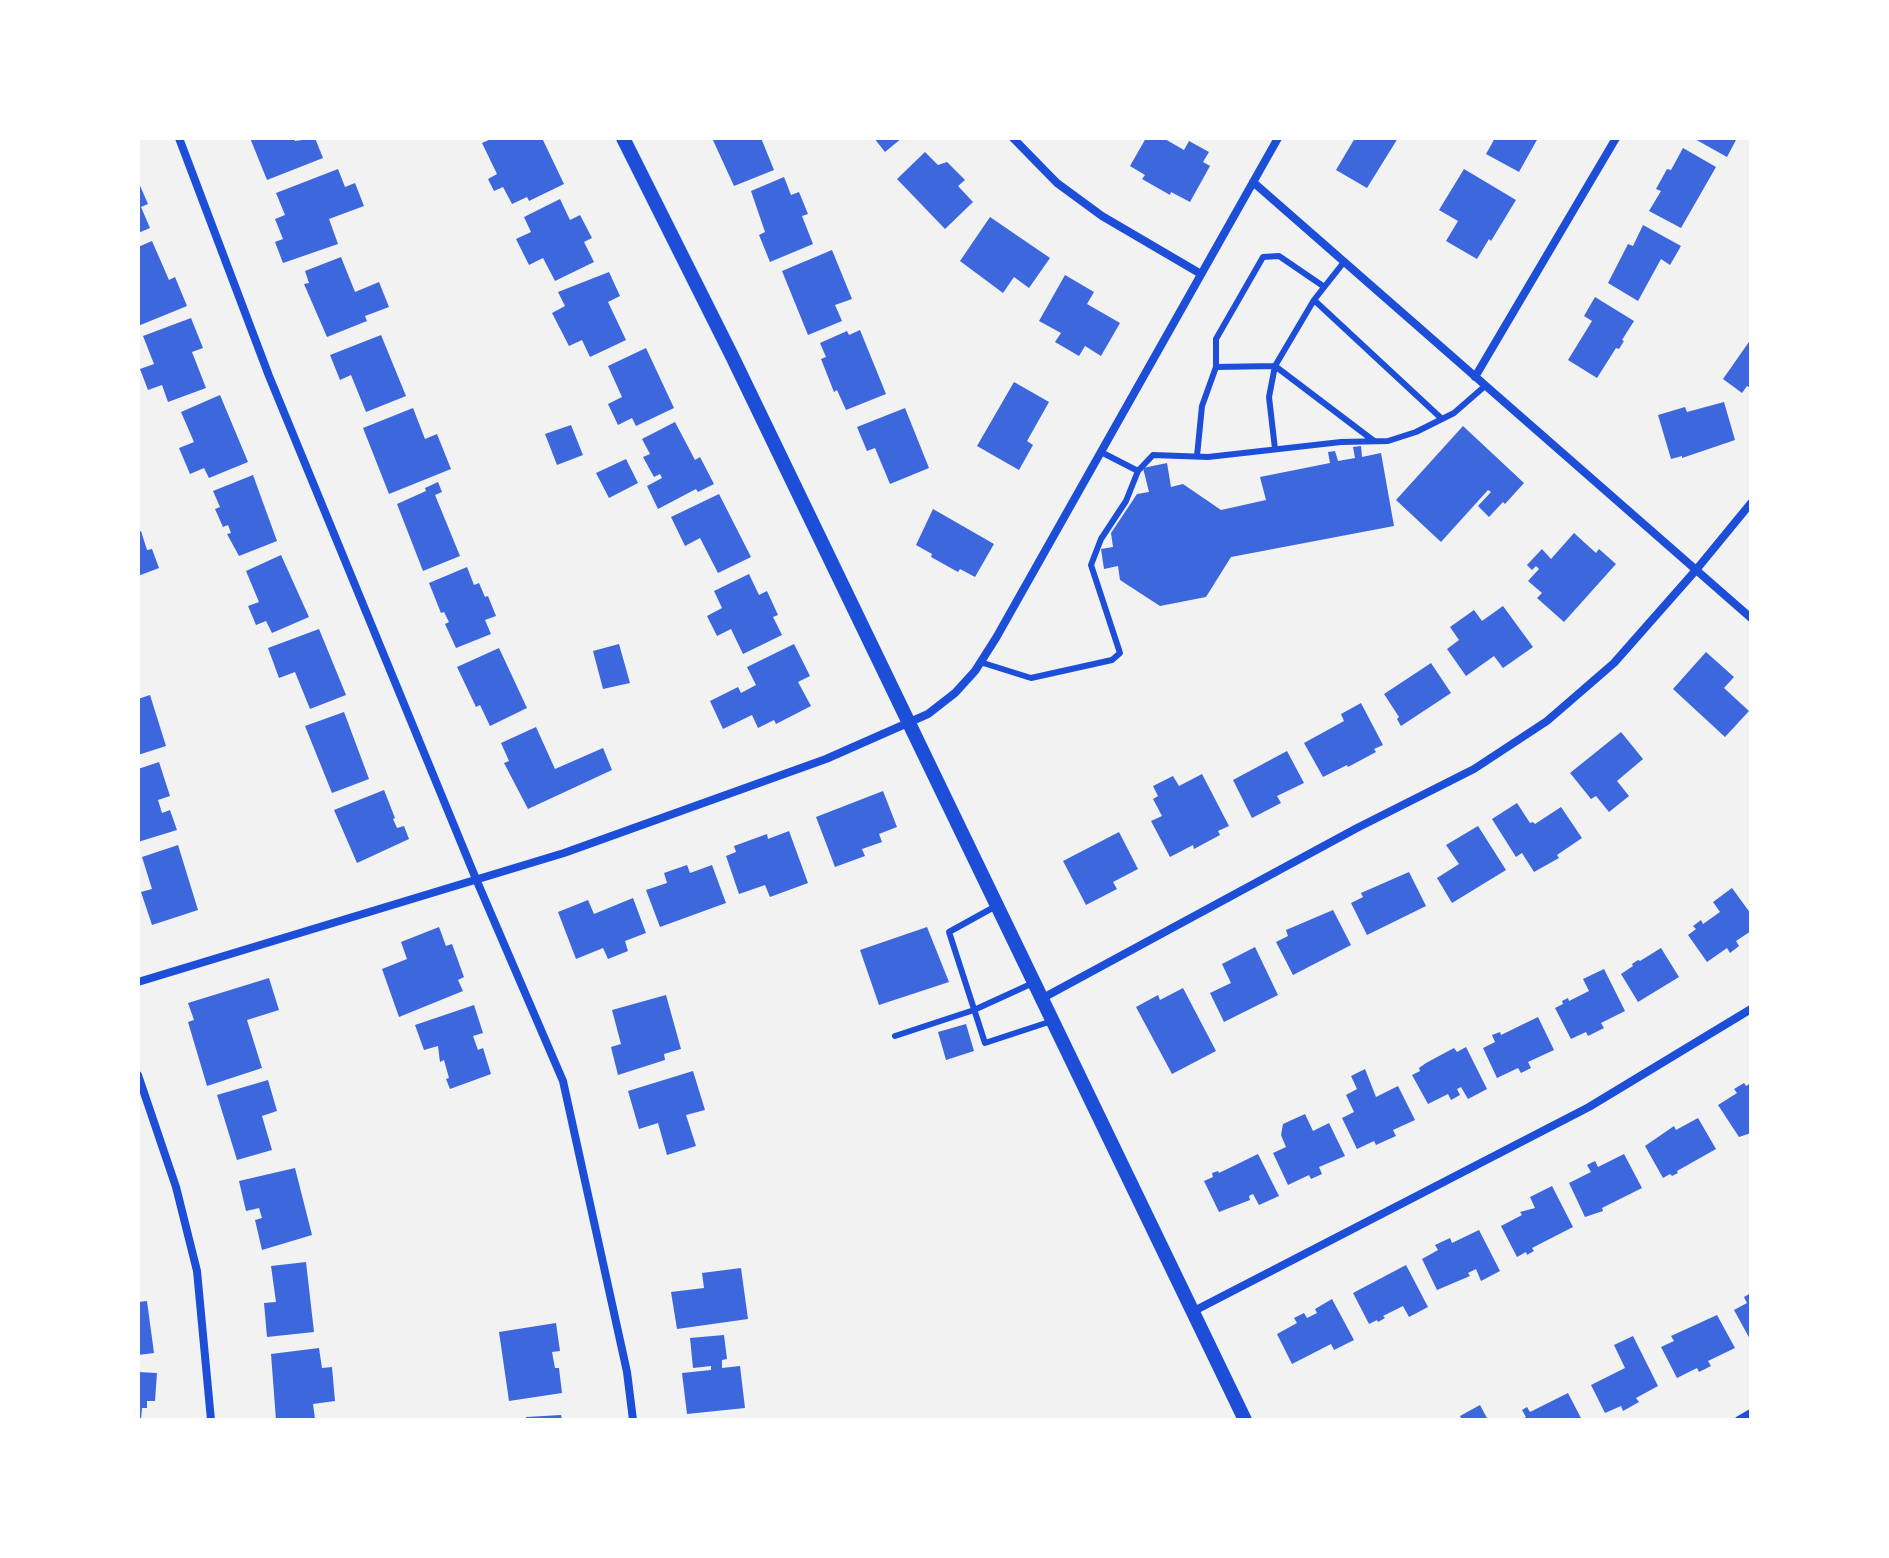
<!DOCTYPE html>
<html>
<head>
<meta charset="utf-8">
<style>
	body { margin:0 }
	#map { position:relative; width:1889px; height:1558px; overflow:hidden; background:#f2f2f2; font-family:Manrope,sans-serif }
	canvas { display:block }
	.frame { position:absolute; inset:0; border:140px solid #fff; pointer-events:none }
</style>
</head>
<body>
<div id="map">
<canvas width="1889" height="1558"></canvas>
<div class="frame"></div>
</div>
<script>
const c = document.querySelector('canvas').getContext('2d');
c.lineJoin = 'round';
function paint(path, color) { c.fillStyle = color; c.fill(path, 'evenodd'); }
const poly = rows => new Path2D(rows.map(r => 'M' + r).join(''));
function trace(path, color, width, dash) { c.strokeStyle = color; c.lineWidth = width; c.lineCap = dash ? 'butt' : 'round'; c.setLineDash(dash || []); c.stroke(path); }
paint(poly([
	[250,138,294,138,295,141,315,138,323,158,267,180],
	[493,138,542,138,564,184,529,201,527,197,512,204,503,187,494,191,488,179,497,174,482,143],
	[712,138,761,138,774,170,734,186],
	[874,138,902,138,885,152],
	[1146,138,1163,138,1184,150,1189,141,1209,152,1203,162,1210,166,1190,202,1171,192,1170,195,1142,179,1145,175,1130,166],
	[1355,138,1398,138,1367,188,1336,170],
	[1495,138,1538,138,1519,172,1486,154],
	[1693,138,1737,138,1727,157],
	[1683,148,1716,167,1681,228,1649,211,1661,191,1656,189,1667,169,1671,170],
	[925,152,938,165,947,162,965,180,958,186,973,202,945,229,897,179],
	[338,169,345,187,355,183,364,206,329,219,338,244,283,263,275,242,283,239,275,219,285,215,276,193],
	[1464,169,1516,200,1491,241,1489,239,1477,259,1446,241,1458,221,1439,210],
	[784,177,791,195,799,192,808,214,802,216,813,244,770,262,759,235,765,232,751,191],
	[138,181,148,204,141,207,150,228,138,233],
	[560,199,570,220,580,215,592,238,584,242,594,262,555,281,543,258,529,265,516,239,531,232,524,217],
	[990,217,1050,258,1029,288,1014,277,1003,293,960,261],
	[1643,225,1681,246,1670,265,1661,259,1638,301,1608,283,1628,244,1633,246],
	[152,241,169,280,175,277,187,306,138,326,138,247],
	[832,250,852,299,835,305,842,321,808,335,782,271],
	[341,257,355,292,379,282,389,307,365,316,367,321,327,337,304,284,309,283,305,271],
	[609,272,620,296,608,302,626,340,590,357,582,340,569,346,552,313,565,306,558,292],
	[1065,275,1094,292,1087,304,1120,323,1101,356,1085,346,1079,356,1055,342,1061,333,1039,321],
	[1595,297,1634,321,1622,340,1624,341,1619,349,1616,348,1597,378,1568,360,1592,321,1584,316],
	[191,318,203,348,192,352,206,388,168,402,162,385,148,390,140,369,154,364,143,336],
	[860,330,886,394,846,410,837,390,834,392,821,359,826,357,820,343,847,331,849,335],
	[381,335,406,396,366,412,351,375,340,380,330,355],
	[1751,339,1751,388,1747,386,1742,393,1723,379],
	[646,348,674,408,636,426,632,418,618,425,608,404,622,397,608,366],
	[1014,382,1049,402,1027,441,1033,445,1019,470,977,446],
	[220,395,248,462,209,478,204,468,190,474,179,448,194,442,181,412],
	[1724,402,1735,440,1682,458,1682,456,1671,459,1658,415,1685,407,1687,412],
	[413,408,425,439,437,434,451,469,389,494,363,428],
	[905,408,929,468,890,484,875,448,867,451,857,427],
	[675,422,695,460,700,457,714,484,698,492,696,489,658,509,647,486,662,478,660,474,654,477,643,457,650,454,642,439],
	[571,425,583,455,557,465,545,434],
	[1463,426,1524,483,1505,504,1503,502,1489,517,1478,506,1491,492,1488,490,1441,542,1396,500],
	[1361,446,1362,457,1381,453,1394,526,1231,557,1206,597,1160,606,1120,580,1118,566,1104,569,1101,549,1113,547,1111,533,1137,494,1149,492,1143,468,1167,463,1171,487,1183,484,1221,510,1266,500,1260,477,1330,463,1328,452,1335,451,1338,461,1355,458,1353,447],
	[626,459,638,483,609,498,596,473],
	[253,475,277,541,239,556,227,534,231,533,228,525,223,527,215,509,220,507,213,491],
	[438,482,442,492,435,495,460,556,423,571,397,504,426,491,425,488],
	[719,494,751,557,718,573,700,538,685,546,671,517],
	[933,509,994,544,975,577,960,569,958,572,931,557,932,554,916,545],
	[141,531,147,550,152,549,159,568,138,576,138,533],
	[1574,533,1596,553,1599,549,1616,564,1564,622,1537,598,1542,593,1528,581,1539,569,1536,566,1532,570,1527,565,1542,549,1551,559],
	[281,555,309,617,272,633,266,621,256,625,248,606,259,602,246,571],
	[467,567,474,585,479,583,485,597,488,596,496,616,485,620,491,634,456,648,445,624,449,622,444,612,441,613,429,583],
	[749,574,759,595,767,591,778,615,773,617,782,635,743,654,731,629,717,636,707,616,722,608,714,591],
	[1503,606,1533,647,1503,668,1494,656,1466,676,1447,649,1459,640,1450,627,1474,610,1482,621],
	[319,629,346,695,310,709,295,672,279,678,268,648],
	[619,644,630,683,603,689,593,651],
	[794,644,810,676,798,682,811,706,776,724,774,720,758,728,752,715,723,729,710,701,738,687,741,693,756,685,747,667],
	[499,648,527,708,490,726,480,705,476,707,457,667],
	[1706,652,1734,677,1724,688,1749,711,1725,737,1673,689],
	[1431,663,1451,693,1401,726,1397,719,1399,717,1384,694],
	[150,695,166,746,138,755,138,699],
	[1361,703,1383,745,1374,749,1376,752,1348,767,1347,765,1323,777,1304,743,1344,721,1341,714],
	[344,712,369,779,332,793,305,726],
	[536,727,555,769,603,748,612,770,528,809,504,763,509,761,501,743],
	[1621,732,1643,759,1617,781,1629,796,1609,812,1596,796,1591,799,1570,773],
	[1287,751,1304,783,1277,796,1281,803,1252,818,1233,780],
	[159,762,170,796,158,800,162,813,170,810,177,830,138,842,138,769],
	[1202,774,1229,826,1218,831,1220,835,1194,849,1193,845,1170,857,1151,821,1162,816,1153,799,1158,796,1153,786,1173,776,1179,786],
	[384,790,395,818,393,819,397,828,404,826,409,839,357,863,334,810],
	[883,791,897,827,879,834,882,842,862,849,865,856,835,867,816,817],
	[1517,803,1530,823,1533,822,1535,824,1561,807,1582,838,1557,855,1559,858,1534,872,1522,853,1516,857,1492,819],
	[1478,826,1506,870,1452,903,1437,878,1459,864,1446,845],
	[789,831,808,883,770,897,765,885,739,894,726,856,736,852,734,846,767,834,768,839],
	[1119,832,1138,869,1113,882,1117,889,1086,905,1063,861],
	[178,845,198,910,152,925,141,892,152,889,142,857],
	[687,865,690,873,712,865,726,903,660,927,646,890,667,883,664,873],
	[1409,872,1426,906,1367,935,1351,903,1363,897,1361,893],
	[1732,888,1751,914,1751,931,1736,941,1739,946,1730,953,1727,948,1707,962,1688,935,1696,929,1693,926,1701,920,1703,924,1720,912,1713,902],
	[633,898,646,933,625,941,628,951,608,959,603,948,576,959,558,912,588,900,594,914],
	[1333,910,1351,945,1293,975,1276,942,1288,936,1286,930],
	[439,927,446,946,452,944,464,977,458,980,463,991,399,1017,382,969,407,959,401,942],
	[927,927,949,982,879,1005,860,950],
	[1255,947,1278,995,1224,1022,1210,993,1231,983,1222,964],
	[1661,948,1679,977,1638,1002,1621,974,1633,966,1632,964,1638,960,1640,961],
	[1604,969,1625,1011,1601,1023,1604,1028,1588,1036,1586,1032,1571,1039,1555,1008,1563,1004,1562,1001,1568,998,1569,1001,1589,991,1583,979],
	[269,978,279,1010,247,1020,262,1068,207,1086,188,1022,194,1020,188,1003],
	[1183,988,1216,1051,1172,1074,1136,1007,1158,995,1160,1000],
	[666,995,681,1049,664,1054,665,1060,618,1075,611,1047,621,1044,612,1010],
	[474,1005,483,1033,473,1036,478,1050,483,1048,491,1074,450,1089,446,1079,449,1078,444,1060,440,1062,438,1046,424,1050,415,1025],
	[1538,1017,1554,1050,1528,1062,1531,1068,1521,1073,1518,1068,1497,1078,1483,1048,1495,1042,1492,1035,1500,1032,1501,1035],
	[966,1024,974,1051,946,1060,938,1032],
	[1466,1047,1487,1089,1468,1099,1461,1087,1457,1089,1460,1095,1451,1100,1448,1094,1428,1104,1412,1075,1420,1071,1419,1068,1426,1063,1454,1048,1457,1052],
	[1365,1069,1376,1097,1398,1086,1415,1120,1393,1130,1396,1136,1376,1145,1374,1141,1357,1149,1342,1118,1354,1112,1346,1095,1357,1089,1351,1076],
	[693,1071,705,1110,686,1115,696,1146,667,1155,658,1123,639,1129,628,1091],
	[268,1080,277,1111,262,1116,272,1150,237,1160,217,1095],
	[1744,1083,1746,1086,1751,1083,1751,1133,1739,1137,1718,1105,1737,1093,1734,1089],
	[1305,1114,1313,1131,1329,1123,1345,1156,1319,1167,1322,1174,1311,1179,1309,1175,1288,1185,1273,1153,1286,1147,1281,1135,1283,1124],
	[1698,1118,1716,1149,1677,1171,1678,1173,1672,1176,1670,1174,1663,1178,1645,1146,1674,1126,1676,1130],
	[1258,1154,1279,1196,1259,1205,1253,1194,1249,1196,1250,1200,1219,1212,1204,1181,1213,1177,1212,1173,1218,1171,1219,1173],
	[1624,1154,1642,1188,1602,1208,1603,1211,1585,1217,1569,1183,1591,1172,1587,1165,1595,1161,1598,1167],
	[295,1168,312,1235,262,1250,255,1220,262,1218,259,1208,246,1211,239,1181],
	[1552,1186,1573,1227,1532,1248,1534,1251,1527,1255,1526,1252,1517,1257,1501,1226,1522,1215,1520,1212,1535,1208,1530,1197],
	[1479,1230,1500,1271,1481,1281,1476,1269,1468,1273,1470,1276,1437,1290,1422,1259,1438,1250,1435,1245,1450,1238,1452,1243],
	[306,1262,314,1332,267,1337,264,1303,276,1302,271,1266],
	[1406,1265,1428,1307,1409,1317,1403,1306,1383,1316,1385,1318,1378,1322,1377,1320,1369,1324,1353,1293],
	[741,1268,748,1319,677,1329,671,1292,704,1288,702,1273],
	[1751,1293,1751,1341,1734,1310,1747,1303,1744,1297],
	[1332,1299,1354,1340,1334,1350,1331,1344,1292,1364,1277,1334,1297,1323,1294,1318,1304,1313,1307,1318,1317,1313,1315,1309],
	[147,1301,154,1353,138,1355,138,1302],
	[1717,1315,1735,1348,1708,1361,1711,1366,1699,1372,1697,1368,1677,1378,1661,1347,1674,1341,1671,1336],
	[556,1323,560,1351,552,1352,555,1368,559,1368,562,1393,509,1401,499,1332],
	[724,1335,727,1359,722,1360,722,1368,740,1366,745,1408,687,1414,682,1373,711,1370,711,1366,693,1368,690,1338],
	[1633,1336,1658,1386,1636,1398,1639,1402,1623,1411,1621,1406,1605,1413,1591,1385,1625,1368,1614,1345],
	[319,1348,322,1368,332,1367,335,1401,313,1404,315,1419,276,1420,271,1354],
	[138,1372,157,1373,155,1401,147,1401,147,1408,142,1408,141,1420,138,1420],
	[1568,1393,1582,1420,1521,1420,1526,1417,1522,1410,1527,1407,1530,1412],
	[1480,1405,1488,1420,1462,1420,1460,1416],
	[561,1415,562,1420,526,1420,526,1417]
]), '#3d67dc');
trace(poly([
	[1314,300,1344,262],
	[1216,367,1275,366,1314,300,1442,419],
	[1275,449,1269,397,1275,366,1374,441],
	[1101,452,1138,471],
	[1197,456,1202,406,1216,367,1216,339,1263,257,1279,256,1323,286],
	[980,662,1031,678,1112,660,1120,653,1091,565,1101,539,1126,501,1138,471,1153,455,1208,457,1341,442,1388,441,1416,432,1454,413,1485,386],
	[996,906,949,932,985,1043,1052,1021],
	[895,1036,974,1010,1033,983]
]), '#1d4ed8', 6);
trace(poly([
	[179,138,269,376,476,879,563,1081,627,1372,633,1420],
	[1013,138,1057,183,1102,216,1201,274],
	[1253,182,1751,618],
	[1475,377,1616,138],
	[138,982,564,853,826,759,928,714,955,693,975,671,996,638,1278,138],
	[1041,999,1357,828,1474,769,1547,721,1614,663,1696,570,1751,503],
	[138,1075,176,1187,197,1271,211,1420],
	[1192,1312,1589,1107,1751,1009],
	[1739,1420,1751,1413]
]), '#1d4ed8', 8);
trace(poly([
	[623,138,732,356,1245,1420]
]), '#1d4ed8', 14);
</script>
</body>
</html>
